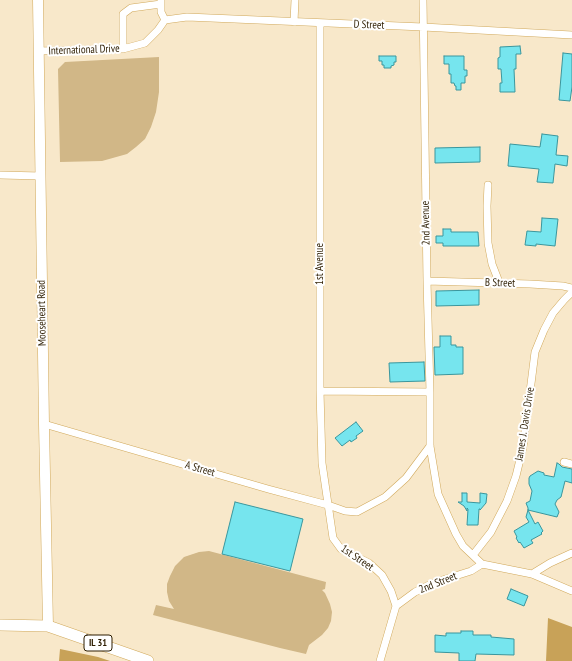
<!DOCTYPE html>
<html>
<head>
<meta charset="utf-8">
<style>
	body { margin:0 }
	canvas { display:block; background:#f8e8ca }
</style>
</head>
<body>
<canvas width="572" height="661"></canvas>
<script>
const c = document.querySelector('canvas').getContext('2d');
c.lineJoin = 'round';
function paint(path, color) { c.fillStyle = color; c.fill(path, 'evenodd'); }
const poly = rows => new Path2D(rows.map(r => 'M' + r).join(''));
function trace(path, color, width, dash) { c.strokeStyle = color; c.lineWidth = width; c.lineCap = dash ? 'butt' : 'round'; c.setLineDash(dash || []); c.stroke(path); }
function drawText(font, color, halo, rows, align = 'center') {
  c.font = font + ' "PT Sans Narrow",sans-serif'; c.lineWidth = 4; c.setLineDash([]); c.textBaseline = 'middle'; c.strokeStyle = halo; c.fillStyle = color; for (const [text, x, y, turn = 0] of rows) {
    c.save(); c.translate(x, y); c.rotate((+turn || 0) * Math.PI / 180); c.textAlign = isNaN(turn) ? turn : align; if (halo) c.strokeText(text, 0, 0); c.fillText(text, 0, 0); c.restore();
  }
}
paint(poly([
	[159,57,159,92,156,112,151,127,145,139,136,147,127,154,102,161,60,162,58,69,65,62],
	[209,551,326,582,325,589,322,590,325,593,330,604,332,612,331,621,328,628,322,635,309,645,306,654,280,648,153,615,156,605,174,609,169,601,167,592,167,584,170,576,175,566,184,557,199,552]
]), '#d1b787');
paint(poly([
	[548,618,572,627,572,661,546,661],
	[60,649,98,657,110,661,59,661]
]), '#c8a258');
const building = poly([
	[520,46,521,54,516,54,516,69,514,69,515,92,500,92,500,83,502,83,501,69,498,69,498,58,500,57,500,47,520,46],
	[563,53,572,54,572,87,570,101,559,100,563,53],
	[379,56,396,56,396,62,394,62,394,65,391,66,391,68,384,68,384,65,382,65,382,61,379,61,379,56],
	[444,56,464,56,464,70,467,70,467,76,465,76,465,83,461,83,461,90,456,90,456,86,455,86,454,83,451,83,451,74,449,74,449,64,444,64,444,56],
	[542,134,558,136,556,155,568,156,567,166,555,164,553,183,537,182,539,169,508,166,510,144,540,147,542,134],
	[480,147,480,162,435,163,435,148,480,147],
	[542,218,558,219,555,246,536,244,536,246,525,245,527,231,541,232,542,218],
	[443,229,451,229,451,232,478,232,479,246,443,246,443,243,436,243,436,236,443,236,443,229],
	[479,290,479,305,436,306,436,291,479,290],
	[440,336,451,336,451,345,456,345,456,347,463,347,463,374,435,375,434,347,440,347,440,336],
	[424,362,425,381,390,382,389,363,424,362],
	[356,422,363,431,356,436,357,438,351,442,350,440,342,446,335,438,356,422],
	[557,463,559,464,562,467,572,469,572,483,565,481,561,497,557,500,555,504,559,512,557,517,528,510,528,508,526,503,530,501,532,491,529,484,529,478,530,476,538,471,544,473,544,475,554,477,557,463],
	[462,493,467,493,467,502,480,503,480,493,487,494,486,503,480,510,480,509,479,509,478,525,467,525,468,509,467,508,467,511,464,506,458,502,462,502,462,493],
	[235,502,303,519,290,571,222,554,235,502],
	[528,510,535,524,538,522,543,531,541,533,542,534,531,540,533,543,524,548,520,542,519,543,516,538,517,537,514,531,529,522,526,517,528,510],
	[511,589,528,596,524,606,507,599,511,589],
	[461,631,473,631,473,635,491,635,491,637,514,639,514,655,476,654,475,661,459,661,459,653,435,652,435,635,446,636,446,633,461,633,461,631]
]);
paint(building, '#76e5ee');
trace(building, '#3a969d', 1);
const street = poly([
	[161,0,161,12,165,20],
	[423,0,427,281,430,392,430,446,438,494,456,534,463,546,482,564],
	[165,20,187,17,423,27,572,35],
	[294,22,295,0],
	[320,23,320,391,322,463,333,538,341,549,369,563,382,575,391,591,396,606],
	[123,49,123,14,131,8,161,4],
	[39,51,123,49,145,43,158,30,165,20],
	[0,175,41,176],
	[488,185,487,206,488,243,492,264,499,282],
	[427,281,530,284,563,286,572,288],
	[320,391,430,392],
	[44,424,268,489,328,505,345,511,357,512,385,497,406,478,430,446],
	[564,462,572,464],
	[473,555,491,532,507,501,516,476,523,447,535,352,544,330,553,313,564,300,572,292],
	[482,564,532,574,572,591],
	[532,574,550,563,572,553],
	[396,606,415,592,433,583,471,571,482,564],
	[380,661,396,606]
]);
const secondary = poly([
	[38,0,44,424,48,626]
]);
const primary = poly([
	[0,625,48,626,148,661]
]);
trace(street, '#d1a95b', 8);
trace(secondary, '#d1a95b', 11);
trace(primary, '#d1a95b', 12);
trace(street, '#fff', 7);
trace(secondary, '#fff', 10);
trace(primary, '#fff', 11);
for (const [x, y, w] of [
	[98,643,28]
]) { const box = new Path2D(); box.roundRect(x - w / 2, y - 8, w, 16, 3); c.fillStyle = '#fff'; c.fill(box); trace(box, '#2d1d00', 1); }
drawText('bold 10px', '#2d1d00', null, [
	["IL 31",98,643]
]);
drawText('11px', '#2d1d00', '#fff', [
	["D Street",369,25,2],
	["International Drive",84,50,-2],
	["2nd Avenue",426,223,-91],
	["1st Avenue",320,264,-90],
	["B Street",500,283,2],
	["Mooseheart Road",42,313,-91],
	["James J. Davis Drive",525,424,-81],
	["A Street",200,469,16],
	["1st Street",357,558,34],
	["2nd Street",438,583,-22]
]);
</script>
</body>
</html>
